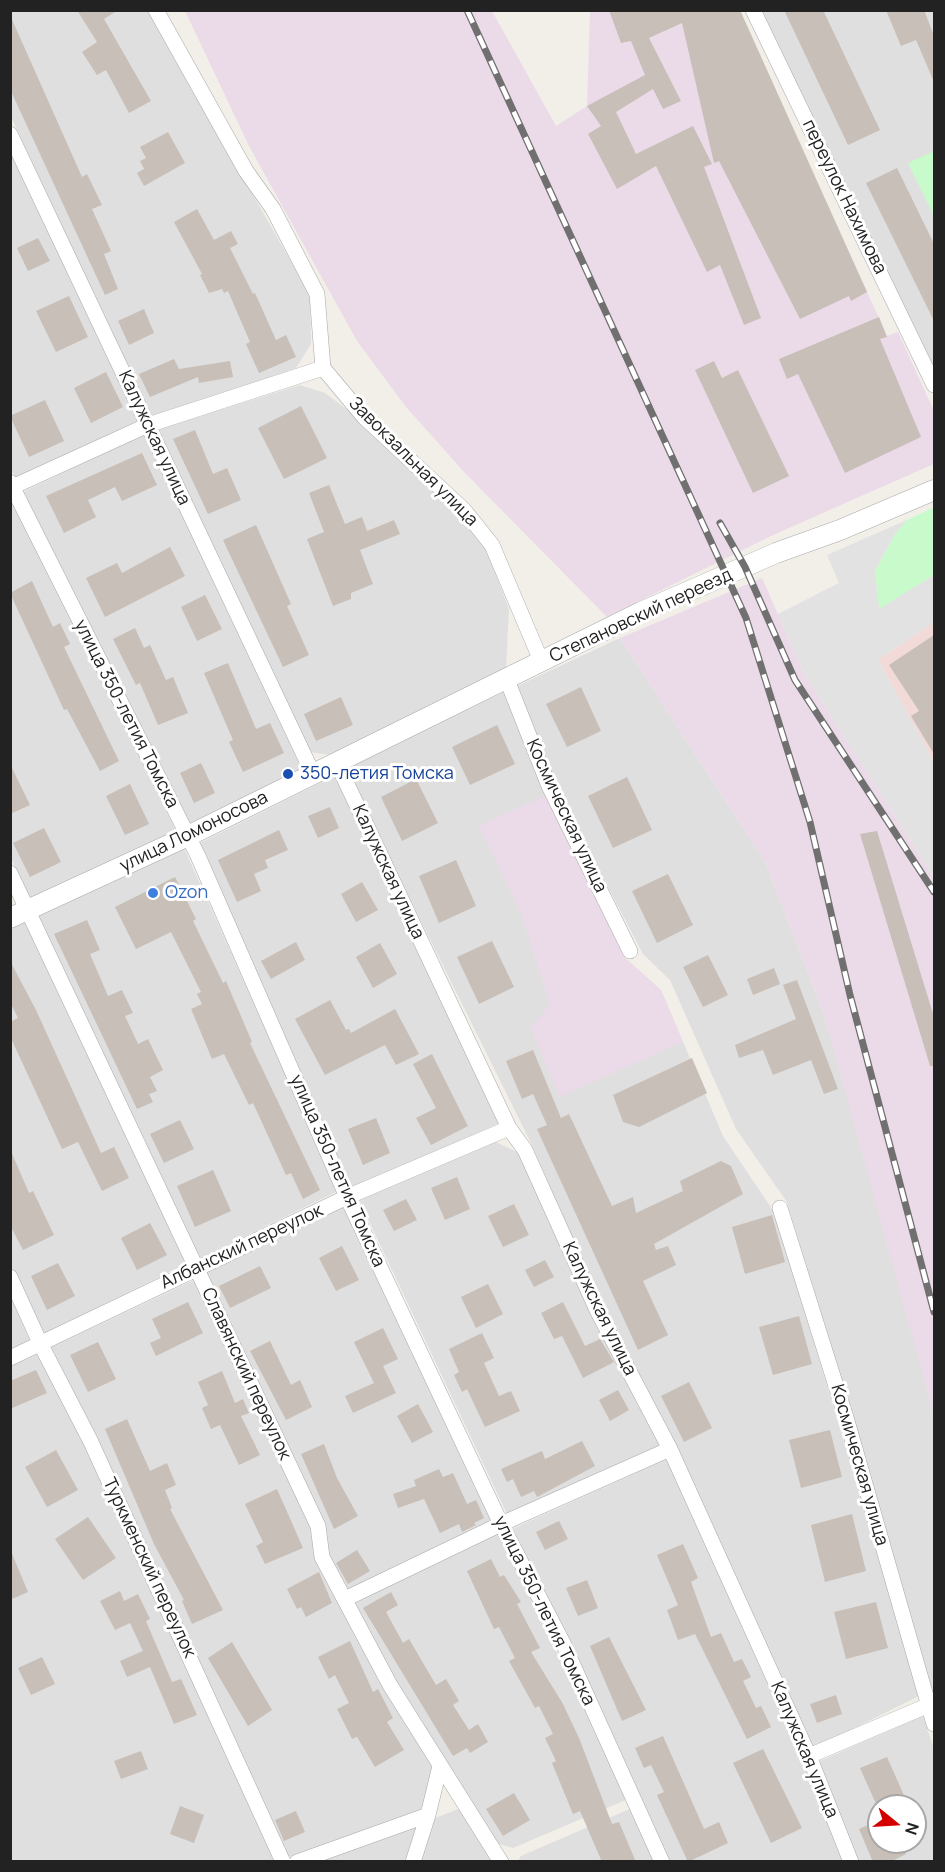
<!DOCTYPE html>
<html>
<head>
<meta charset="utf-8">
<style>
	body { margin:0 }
	#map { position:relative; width:945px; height:1872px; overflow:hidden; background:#f2efe9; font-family:Manrope,sans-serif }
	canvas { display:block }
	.frame { position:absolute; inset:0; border:12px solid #222; pointer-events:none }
	.north { position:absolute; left:867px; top:1794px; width:60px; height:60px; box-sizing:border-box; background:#fff; border:2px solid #a7a7a7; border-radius:50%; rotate:108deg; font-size:16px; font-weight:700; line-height:24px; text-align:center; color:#222 }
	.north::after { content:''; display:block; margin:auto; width:21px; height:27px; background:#d40000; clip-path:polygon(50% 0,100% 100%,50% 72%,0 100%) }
</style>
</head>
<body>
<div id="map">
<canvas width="945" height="1872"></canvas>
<div class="frame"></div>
<div class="north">N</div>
</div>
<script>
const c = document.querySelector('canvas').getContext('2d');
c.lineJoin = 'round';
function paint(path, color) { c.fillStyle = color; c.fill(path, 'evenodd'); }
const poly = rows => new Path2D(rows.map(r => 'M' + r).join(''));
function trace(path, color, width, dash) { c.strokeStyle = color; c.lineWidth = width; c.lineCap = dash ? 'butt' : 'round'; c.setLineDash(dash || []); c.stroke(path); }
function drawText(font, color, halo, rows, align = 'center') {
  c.font = font + ' Manrope,sans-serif'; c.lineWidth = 6; c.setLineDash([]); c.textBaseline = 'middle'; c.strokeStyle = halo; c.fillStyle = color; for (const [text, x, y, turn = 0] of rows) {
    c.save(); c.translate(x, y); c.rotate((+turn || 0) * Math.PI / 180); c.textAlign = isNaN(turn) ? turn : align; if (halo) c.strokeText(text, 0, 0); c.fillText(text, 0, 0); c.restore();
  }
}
paint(poly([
	[10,11,148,11,310,295,311,344,296,368,152,418,11,117],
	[761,11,934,11,934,367,840,178],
	[10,151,139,420,16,479,10,467],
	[300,385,325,393,362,421,461,514,487,551,509,609,506,668,331,755,310,752,156,430],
	[144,434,302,770,190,826,23,492],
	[11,499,177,833,30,899,11,858],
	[620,638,765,862,824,1014,934,1407,934,1698,854,1420,787,1202,736,1129,670,980,643,954,559,793,515,687],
	[504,692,546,795,624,957,661,990,723,1136,774,1212,921,1695,814,1748,602,1307,532,1145,345,768],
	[336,775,499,1123,351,1189,196,845],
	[184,848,338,1191,200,1258,38,915],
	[25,921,186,1264,41,1335,11,1266,10,928],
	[496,1142,519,1153,660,1445,507,1514,359,1200],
	[344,1206,491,1521,348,1592,328,1556,206,1273],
	[194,1280,434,1768,426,1804,414,1815,287,1857,50,1348],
	[10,1295,30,1341,10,1350],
	[38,1354,85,1442,277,1861,11,1861,10,1366],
	[667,1459,802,1761,844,1861,667,1861,512,1529],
	[498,1531,628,1799,513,1848,496,1843,394,1682,353,1604],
	[923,1716,934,1749,934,1861,857,1861,818,1762],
	[879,1806,915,1806,915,1842,879,1842],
	[461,1808,496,1862,313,1862,409,1828],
	[632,1808,656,1862,517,1862,521,1856]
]), '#e0dfdf');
paint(poly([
	[934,622,934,762,878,660]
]), '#f2dad9');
paint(poly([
	[185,11,492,11,556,126,587,106,590,11,740,11,887,336,898,332,934,411,934,464,773,535,607,617,464,472,406,407,357,341,249,146],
	[762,578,804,673,934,877,934,1416,824,1014,765,862,620,638],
	[546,795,624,957,661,990,683,1042,559,1097,531,1028,550,1004,522,916,479,826]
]), '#ebdbe8');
paint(poly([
	[934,151,934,216,908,163],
	[934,507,934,575,879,610,875,571,895,534,907,520]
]), '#c8facc');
paint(poly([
	[907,520,895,534,875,571,879,609,934,575,934,622,878,660,934,762,934,877,804,673,778,614,839,583,827,555]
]), '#e2e2e2');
paint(poly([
	[77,10,118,10,104,19,151,101,129,113,106,70,97,75,82,52,97,42],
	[609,10,740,10,867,292,851,301,849,296,800,319,719,161,714,163,682,23,649,38,681,101,663,109,653,89,616,112,636,154,693,126,712,164,704,167,761,318,744,325,720,265,707,272,656,166,617,189,588,134,601,126,587,106,645,75,631,41,621,43],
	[784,10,823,10,880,130,848,145],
	[886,10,924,10,934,36,934,82,916,40,901,46],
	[10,15,82,177,87,174,102,205,92,209,111,251,104,254,118,289,105,295,10,89],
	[168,132,185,163,144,186,137,173,144,169,140,161,146,158,140,147],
	[897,168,934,244,934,321,866,183],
	[197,209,214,240,231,231,238,244,230,248,253,294,255,293,276,340,286,335,296,357,259,373,246,344,250,342,228,291,224,293,222,289,209,293,200,275,202,274,174,222],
	[38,238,50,261,28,271,17,248],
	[69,296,88,337,56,352,36,311],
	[144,309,154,333,129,345,118,321],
	[879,317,887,337,880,339,921,437,845,473,798,374,787,379,779,359],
	[174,359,179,369,230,361,233,377,199,383,198,377,150,397,139,374],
	[714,361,722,378,738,370,789,476,753,493,695,370],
	[106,372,123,407,91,423,74,388],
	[45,400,64,441,29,457,10,416],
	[301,406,327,458,284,479,258,428],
	[195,430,213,474,227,468,241,500,208,514,173,439],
	[142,453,157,485,122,501,115,487,88,500,96,517,64,533,46,496],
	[329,485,345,524,362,517,367,531,394,520,400,534,360,550,373,584,351,593,351,599,333,606,307,539,324,532,309,493],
	[256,525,291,604,287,606,309,655,283,667,223,540],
	[170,547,185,576,105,617,86,578,117,563,122,573],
	[32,581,53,627,60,623,70,644,64,647,119,761,100,771,67,709,64,710,10,593],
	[205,595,222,629,197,641,181,607],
	[135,628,144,648,150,645,166,680,173,677,188,713,158,725,140,683,136,685,113,639],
	[934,635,934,754,911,716,919,711,889,665],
	[228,663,256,729,270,723,284,753,243,772,229,742,233,740,204,673],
	[581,687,601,731,567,747,546,704],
	[341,697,353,725,316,741,304,714],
	[497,725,515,764,470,785,452,747],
	[201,763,215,793,194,803,180,773],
	[10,764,30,805,10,814],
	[627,777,652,830,613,848,588,796],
	[416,779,438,823,402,841,381,797],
	[130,784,149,824,125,835,106,796],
	[330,807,339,828,318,838,308,816],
	[44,828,61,862,30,877,13,843],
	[279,830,288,850,265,860,268,868,254,874,261,891,237,902,218,860],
	[877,831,934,1017,934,1066,930,1066,860,834],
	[456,860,476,906,439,923,419,876],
	[668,874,693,925,657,943,632,891],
	[175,877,196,919,193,921,223,983,226,981,252,1042,250,1043,320,1190,303,1199,291,1173,286,1175,253,1103,249,1105,224,1054,212,1059,191,1009,202,1004,197,994,201,992,171,932,136,949,115,907],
	[362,882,378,910,356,922,341,894],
	[87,920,100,950,90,954,108,996,122,990,133,1013,125,1016,138,1044,148,1039,163,1070,150,1077,157,1091,149,1094,153,1102,137,1109,54,934],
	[492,941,514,987,479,1004,457,957],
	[296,942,305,960,271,979,261,961],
	[380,943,397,974,373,988,356,957],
	[708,955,728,995,703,1007,683,967],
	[10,961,36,1010,101,1153,114,1147,129,1178,102,1191,78,1142,62,1149,10,1036,10,1022,18,1018,10,1002],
	[774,968,780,984,753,995,747,979],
	[797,980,838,1089,824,1094,811,1060,773,1075,763,1050,739,1058,735,1045,796,1019,783,985],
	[330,1000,346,1030,349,1029,351,1033,395,1009,419,1054,396,1065,385,1045,325,1075,295,1019],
	[533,1050,561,1118,569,1114,612,1206,633,1197,636,1213,683,1191,680,1181,721,1161,731,1166,743,1194,654,1244,656,1250,668,1246,676,1265,643,1281,668,1335,638,1350,537,1129,547,1125,533,1094,522,1099,506,1061],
	[432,1054,468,1126,431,1145,416,1118,436,1108,413,1064],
	[692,1058,707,1093,639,1127,623,1122,613,1095],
	[376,1118,390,1153,363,1165,348,1129],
	[180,1120,194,1149,164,1163,150,1134],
	[10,1149,29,1193,33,1191,54,1235,23,1250,10,1225],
	[213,1170,231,1211,195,1227,177,1186],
	[457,1177,470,1209,445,1220,431,1188],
	[406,1199,417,1220,394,1231,383,1210],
	[514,1204,529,1235,503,1247,488,1216],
	[772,1215,785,1262,745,1274,732,1227],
	[150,1223,167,1255,137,1270,121,1238],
	[342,1246,359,1280,336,1291,319,1258],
	[545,1260,554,1277,534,1287,525,1270],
	[58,1263,75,1296,47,1310,31,1276],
	[260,1266,271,1288,230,1308,219,1286],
	[488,1284,503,1314,476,1328,461,1297],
	[188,1302,203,1333,156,1356,150,1343,161,1338,152,1319],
	[563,1302,585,1346,600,1339,614,1362,583,1378,562,1336,554,1339,541,1313],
	[799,1316,812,1364,773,1375,759,1327],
	[383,1328,398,1359,383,1366,396,1393,353,1413,345,1396,374,1383,354,1342],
	[482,1333,494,1358,484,1363,499,1396,511,1391,520,1411,485,1427,467,1389,462,1392,454,1375,459,1372,449,1349],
	[270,1341,291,1385,300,1380,312,1407,286,1420,250,1351],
	[98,1342,116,1379,88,1392,70,1355],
	[36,1370,47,1393,10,1409,10,1381],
	[222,1371,235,1403,243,1399,249,1413,241,1416,260,1455,239,1465,220,1425,211,1429,202,1408,208,1405,198,1382],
	[689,1382,712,1428,684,1442,661,1396],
	[618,1390,629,1410,610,1421,599,1400],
	[418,1404,433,1432,412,1443,397,1416],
	[127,1419,150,1471,167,1463,176,1485,165,1490,172,1508,170,1509,223,1610,192,1624,182,1601,184,1600,154,1544,105,1429],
	[830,1430,842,1477,801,1488,789,1440],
	[582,1441,595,1466,537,1497,534,1491,521,1497,513,1479,507,1482,501,1469,542,1451,545,1459],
	[324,1444,337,1478,358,1516,334,1529,301,1454],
	[56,1450,78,1490,47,1507,25,1467],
	[439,1469,443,1477,453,1473,467,1504,476,1500,484,1518,474,1523,476,1525,462,1532,459,1524,440,1533,424,1499,398,1508,393,1494,416,1486,414,1480],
	[277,1489,303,1548,265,1564,256,1546,263,1542,245,1504],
	[852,1514,866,1571,825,1582,811,1525],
	[88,1517,116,1558,83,1580,55,1539],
	[559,1521,568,1539,545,1550,536,1532],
	[683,1544,698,1578,691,1582,711,1637,721,1633,734,1662,742,1659,751,1677,743,1681,756,1708,761,1706,771,1727,747,1739,695,1634,678,1640,667,1610,678,1605,657,1555],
	[10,1549,28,1592,10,1600],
	[357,1550,370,1571,348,1584,336,1563],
	[491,1559,500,1577,504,1575,521,1602,517,1604,540,1648,531,1652,563,1704,579,1738,612,1824,619,1822,636,1862,602,1862,580,1811,573,1814,552,1763,556,1761,545,1738,553,1734,539,1706,535,1708,509,1661,515,1658,499,1627,494,1629,467,1571],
	[319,1572,332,1603,306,1617,301,1607,297,1609,287,1589],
	[587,1580,598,1608,578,1616,566,1588],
	[120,1591,124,1601,138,1594,150,1619,146,1621,172,1682,181,1679,197,1715,174,1724,150,1667,127,1677,120,1661,143,1651,130,1623,115,1630,100,1601],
	[391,1592,398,1605,386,1612,403,1643,409,1639,436,1685,446,1679,459,1701,453,1705,469,1730,478,1724,488,1742,470,1753,467,1748,453,1756,363,1608],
	[876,1602,888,1648,846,1659,834,1612],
	[609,1637,646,1710,622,1721,590,1646],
	[350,1641,373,1692,378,1689,393,1718,387,1722,404,1750,375,1767,357,1737,352,1739,337,1709,349,1703,335,1675,329,1679,318,1657],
	[232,1642,272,1710,248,1726,208,1658],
	[42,1657,55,1684,31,1695,18,1668],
	[836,1695,842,1714,817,1723,810,1704],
	[663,1736,704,1829,719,1822,728,1843,688,1862,657,1795,664,1792,651,1765,644,1768,635,1748],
	[763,1749,802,1828,771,1843,733,1763],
	[141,1751,148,1769,121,1779,114,1761],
	[887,1757,906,1800,893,1806,877,1806,860,1768],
	[514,1793,530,1820,503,1836,486,1809],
	[180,1806,204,1815,194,1843,170,1834],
	[296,1811,305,1832,284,1841,275,1820],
	[879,1820,879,1842,900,1842,906,1854,890,1862,873,1862,859,1829]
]), '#c7bfb8');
const minor = poly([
	[156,10,246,171,273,209,317,294,323,368,364,417,464,510,492,545,542,663],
	[753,10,934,385],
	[10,134,313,774],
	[10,482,198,856,347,1197,501,1524,563,1643,662,1862],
	[10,488,148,425,323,368],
	[507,680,549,786,630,951],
	[337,763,509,1128,525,1150,597,1310,670,1449,809,1756,851,1862],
	[10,873,318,1526,322,1557,390,1685,501,1862],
	[780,1208,847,1421,934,1724],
	[10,1277,41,1345,90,1440,283,1862],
	[10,1358,347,1197,509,1128],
	[345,1599,501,1524,670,1449],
	[809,1756,929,1705],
	[297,1862,428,1815,440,1766],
	[413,1862,428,1815]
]);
const tertiary = poly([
	[10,918,188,836,641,612,776,553,840,530,934,490]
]);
trace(minor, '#a9a9a9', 16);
trace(tertiary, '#a9a9a9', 21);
trace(minor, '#fff', 15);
trace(tertiary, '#fff', 20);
const rail = poly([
	[467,10,746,618,810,822,850,995,934,1312],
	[720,523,745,567,795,680,934,892]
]);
trace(rail, '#707070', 7);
trace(rail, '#fff', 4.5, [14]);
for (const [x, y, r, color] of [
	[288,774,6,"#1a4fb4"],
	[153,893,6,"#3f7fe0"]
]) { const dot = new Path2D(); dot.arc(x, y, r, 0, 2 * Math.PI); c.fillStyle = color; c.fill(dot); trace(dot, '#fff', 2); }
drawText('18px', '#222', '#fff', [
	["переулок Нахимова",844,197,64],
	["Калужская улица",154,438,65],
	["Завокзальная улица",413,462,45],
	["Степановский переезд",641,616,-25],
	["улица 350-летия Томска",126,714,63],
	["Космическая улица",566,816,65],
	["улица Ломоносова",194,832,-26],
	["Калужская улица",388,872,65],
	["улица 350-летия Томска",337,1171,66],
	["Албанский переулок",242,1247,-25],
	["Калужская улица",599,1309,64],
	["Славянский переулок",246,1374,65],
	["Космическая улица",859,1465,74],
	["Туркменский переулок",149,1568,65],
	["улица 350-летия Томска",544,1611,64],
	["Калужская улица",804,1750,67]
]);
drawText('18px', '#164399', '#fff', [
	["350-летия Томска",300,774]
], 'left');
drawText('18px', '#366cbe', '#fff', [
	["Ozon",165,893]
], 'left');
</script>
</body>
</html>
